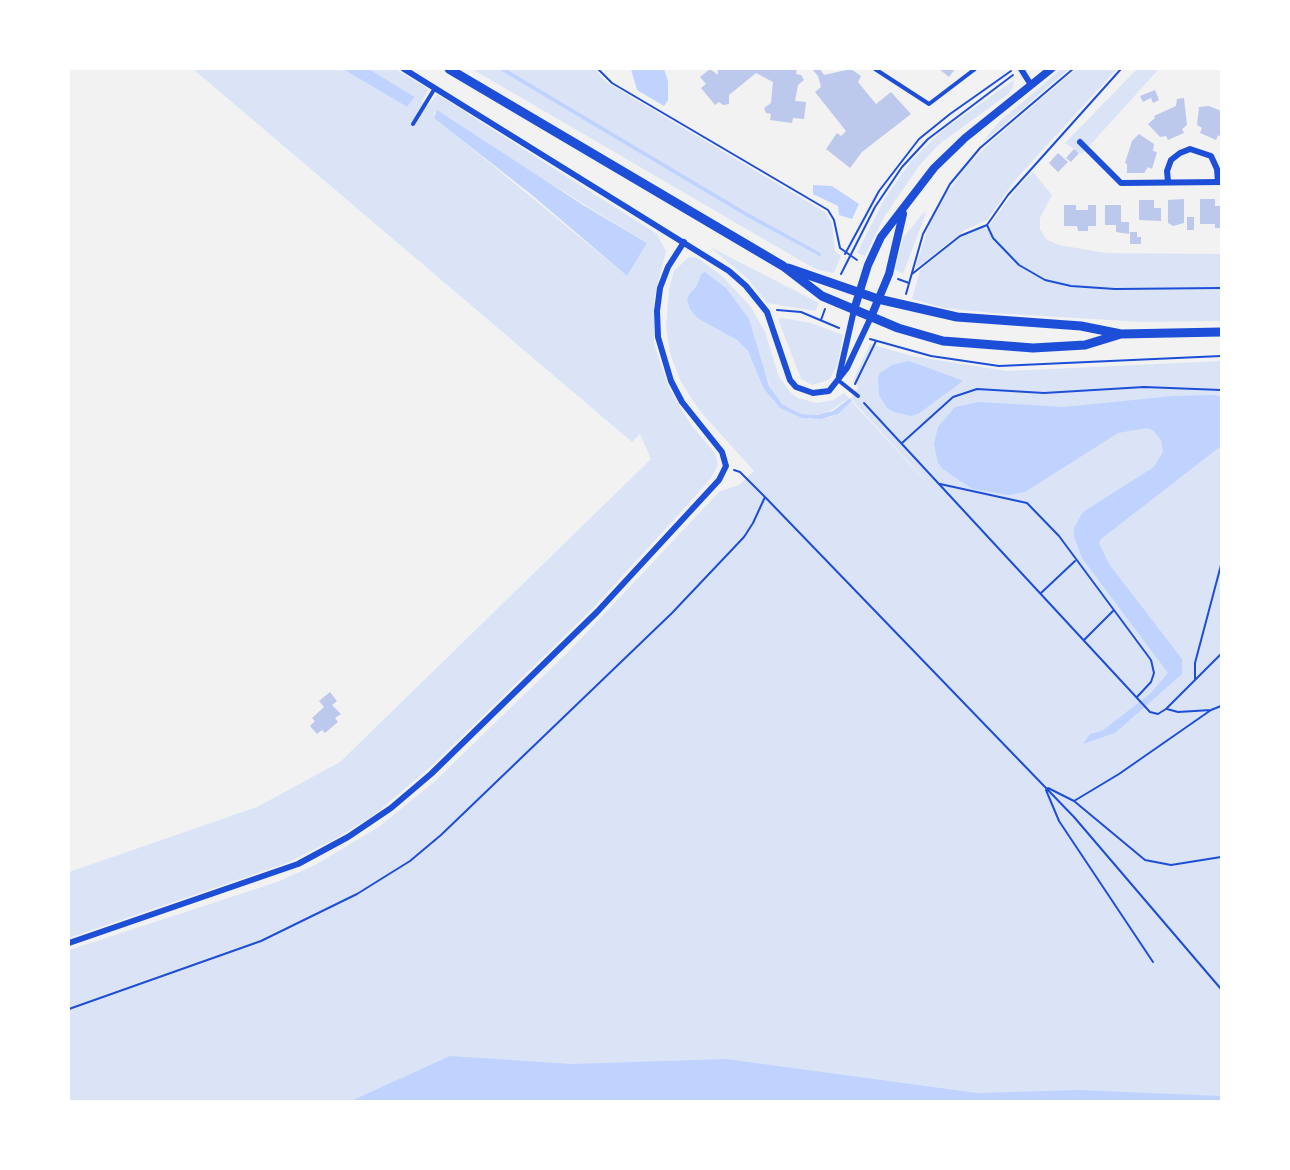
<!DOCTYPE html>
<html>
<head>
<meta charset="utf-8">
<style>
	body { margin:0 }
	#map { position:relative; width:1290px; height:1170px; overflow:hidden; background:#f2f2f2; font-family:"Space Grotesk",sans-serif }
	canvas { display:block }
	.frame { position:absolute; inset:0; border:70px solid #fff; pointer-events:none }
</style>
</head>
<body>
<div id="map">
<canvas width="1290" height="1170"></canvas>
<div class="frame"></div>
</div>
<script>
const c = document.querySelector('canvas').getContext('2d');
c.lineJoin = 'round';
function paint(path, color) { c.fillStyle = color; c.fill(path, 'evenodd'); }
const poly = rows => new Path2D(rows.map(r => 'M' + r).join(''));
function trace(path, color, width, dash) { c.strokeStyle = color; c.lineWidth = width; c.lineCap = dash ? 'butt' : 'round'; c.setLineDash(dash || []); c.stroke(path); }
paint(poly([
	[193,69,343,69,407,107,415,97,369,69,395,69,429,89,422,101,429,105,437,94,657,234,666,251,654,299,654,344,669,388,691,425,715,453,718,465,711,478,691,501,593,608,435,763,374,815,333,840,287,863,69,938,69,872,257,807,340,762,651,459,640,434,632,442],
	[434,112,647,243,627,276,435,118],
	[472,69,498,69,747,217,821,257,821,253,748,213,506,69,595,69,606,82,825,212,832,223,835,251,841,256,834,273,818,270,803,262],
	[1069,69,999,129,982,143,999,122,1060,70],
	[1076,69,1117,69,1016,179,987,220,965,230,915,269,929,225,944,197,966,167,993,140],
	[1137,69,1159,69,1082,154,1065,143],
	[1014,80,1013,88,1008,94,938,145,919,166,884,217,865,256,857,253,885,198,912,160,943,130],
	[1033,172,1052,195,1040,218,1040,229,1046,239,1059,245,1106,253,1221,254,1221,321,1143,322,993,313,944,308,912,299,920,270,960,237,984,227,987,229,1016,189],
	[924,212,926,213,903,274,895,270,903,238],
	[710,247,819,303,815,311,767,303,748,279],
	[689,257,698,258,722,276,751,307,765,332,779,377,791,393,798,398,817,403,833,400,844,393,849,398,824,415,801,414,782,404,772,392,764,370,701,274,696,287,690,293,690,309,697,318,737,340,748,351,774,402,809,419,832,417,852,402,946,503,851,399,858,387,853,381,870,344,912,356,1007,371,1221,361,1221,1101,69,1101,69,950,277,882,317,864,380,826,434,782,571,649,720,491,739,485,754,471,699,410,681,382,670,353,666,327,669,289,674,271],
	[783,318,811,323,843,335,837,366,829,380,812,385,801,379,778,319]
]), '#dbe4f7');
paint(poly([
	[343,69,369,69,415,97,407,107],
	[498,69,506,69,748,213,821,253,821,257,747,217],
	[631,69,664,69,668,81,668,100,664,106,637,90],
	[437,110,583,205,647,243,627,276,532,195,434,118],
	[813,185,832,186,859,204,852,219,839,215,838,206,813,194],
	[705,272,726,288,749,319,769,386,782,404,801,414,818,415,833,411,850,398,852,401,838,414,821,419,802,418,780,408,764,389,748,351,737,340,697,318,690,309,687,300,690,293,696,287,701,274],
	[909,361,953,377,963,381,918,414,911,416,894,412,887,408,879,395,878,378,880,373,892,365],
	[1215,395,1221,397,1221,446,1101,539,1099,543,1109,564,1182,659,1182,674,1115,733,1083,744,1090,734,1102,731,1151,693,1168,673,1082,558,1074,536,1074,528,1083,512,1154,467,1163,452,1161,440,1153,430,1147,428,1118,433,1025,492,1008,495,972,489,943,469,938,463,934,444,938,427,955,407,979,402,1064,407,1173,396],
	[450,1056,572,1064,726,1059,977,1093,1080,1090,1221,1096,1221,1101,351,1101]
]), '#bfd3fe');
paint(poly([
	[710,69,718,75,718,69,797,69,796,74,801,75,804,80,798,85,795,101,806,102,804,119,793,118,792,123,770,120,771,114,766,113,764,108,771,103,773,82,756,73,729,95,729,104,723,105,719,102,715,105,701,88,706,84,700,77],
	[812,69,820,69,824,75,851,69,861,76,858,82,876,104,891,92,911,114,862,152,850,168,826,149,837,133,841,136,846,131,815,92,821,87,818,76],
	[939,69,955,69,949,77],
	[1155,90,1159,100,1153,103,1151,98,1143,102,1140,96],
	[1184,98,1187,125,1182,129,1184,133,1168,140,1166,136,1160,137,1148,124,1155,118,1154,116,1176,106,1177,99],
	[1209,106,1221,111,1221,137,1218,135,1216,140,1200,133,1202,128,1197,125,1199,107],
	[1139,134,1154,144,1153,151,1157,152,1152,169,1148,167,1144,173,1127,173,1127,164,1125,163,1132,141],
	[1074,149,1079,153,1071,162,1066,158],
	[1058,153,1068,162,1058,172,1049,163],
	[1184,199,1184,223,1173,226,1168,223,1168,200],
	[1200,199,1215,199,1215,206,1221,206,1221,228,1215,228,1215,224,1200,224],
	[1139,200,1154,200,1154,208,1161,208,1161,221,1139,220],
	[1064,205,1076,205,1076,210,1088,210,1088,205,1096,205,1096,226,1088,226,1088,231,1078,231,1077,226,1064,226],
	[1105,205,1121,205,1121,222,1129,222,1129,234,1116,232,1116,225,1105,225],
	[1187,217,1194,217,1194,230,1187,230],
	[1130,232,1137,232,1137,237,1141,237,1141,244,1130,244],
	[330,692,337,701,332,705,341,714,335,718,338,722,325,733,322,730,317,734,310,726,315,721,312,718,324,707,319,701]
]), '#bdc9ec');
trace(poly([
	[598,69,612,83,828,210,834,220,840,248,857,260],
	[987,225,993,238,1019,265,1045,280,1071,286,1115,289,1221,288],
	[987,225,1008,195,1121,69],
	[845,254,879,191,919,139,950,114,1011,71],
	[841,274,875,207,902,167,928,139,1013,75],
	[912,274,960,236,987,225],
	[898,279,909,283],
	[906,294,923,234,950,184,980,148,1073,69],
	[777,310,801,312,839,328],
	[821,320,825,309],
	[870,339,931,356,999,366,1221,356],
	[855,384,876,341],
	[864,403,1150,712,1158,714,1166,709,1221,654],
	[902,443,953,397,977,389,1044,393,1144,387,1221,390],
	[734,470,740,472,765,497,1074,817,1221,989],
	[940,484,1027,503,1059,536,1151,660,1154,673,1151,682,1137,697],
	[1041,593,1075,561],
	[1084,640,1113,611],
	[1195,679,1195,663,1221,565],
	[1167,709,1178,712,1211,710],
	[1048,788,1074,801,1145,860,1171,865,1221,857],
	[1046,790,1059,821,1153,962],
	[1074,801,1119,774,1211,710,1221,706],
	[69,1009,261,941,357,894,410,861,441,835,672,613,744,537,753,523,765,497]
]), '#1d4ed8', 2);
trace(poly([
	[875,69,929,104,975,69],
	[413,124,435,88],
	[838,380,858,396]
]), '#1d4ed8', 4);
trace(poly([
	[404,69,729,271,746,286,767,312,790,380,796,387,813,393,829,391,847,368,871,317],
	[1021,69,1031,85],
	[1080,142,1121,183,1221,182],
	[1168,182,1167,171,1171,160,1180,153,1190,149,1211,156,1217,169,1218,182],
	[839,376,854,310],
	[69,943,298,864,348,837,391,808,431,774,597,612,719,480,726,466,722,452,682,402,671,381,658,337,657,311,660,288,668,267,684,242]
]), '#1d4ed8', 6);
trace(poly([
	[854,310,868,265,881,237,934,168,965,138,1051,69],
	[871,317,889,274,903,214]
]), '#1d4ed8', 8);
trace(poly([
	[449,69,783,266,822,296,898,328,943,341,1033,348,1085,345,1121,334],
	[788,268,878,299,957,317,1081,326,1121,334,1221,332]
]), '#1d4ed8', 9);
</script>
</body>
</html>
